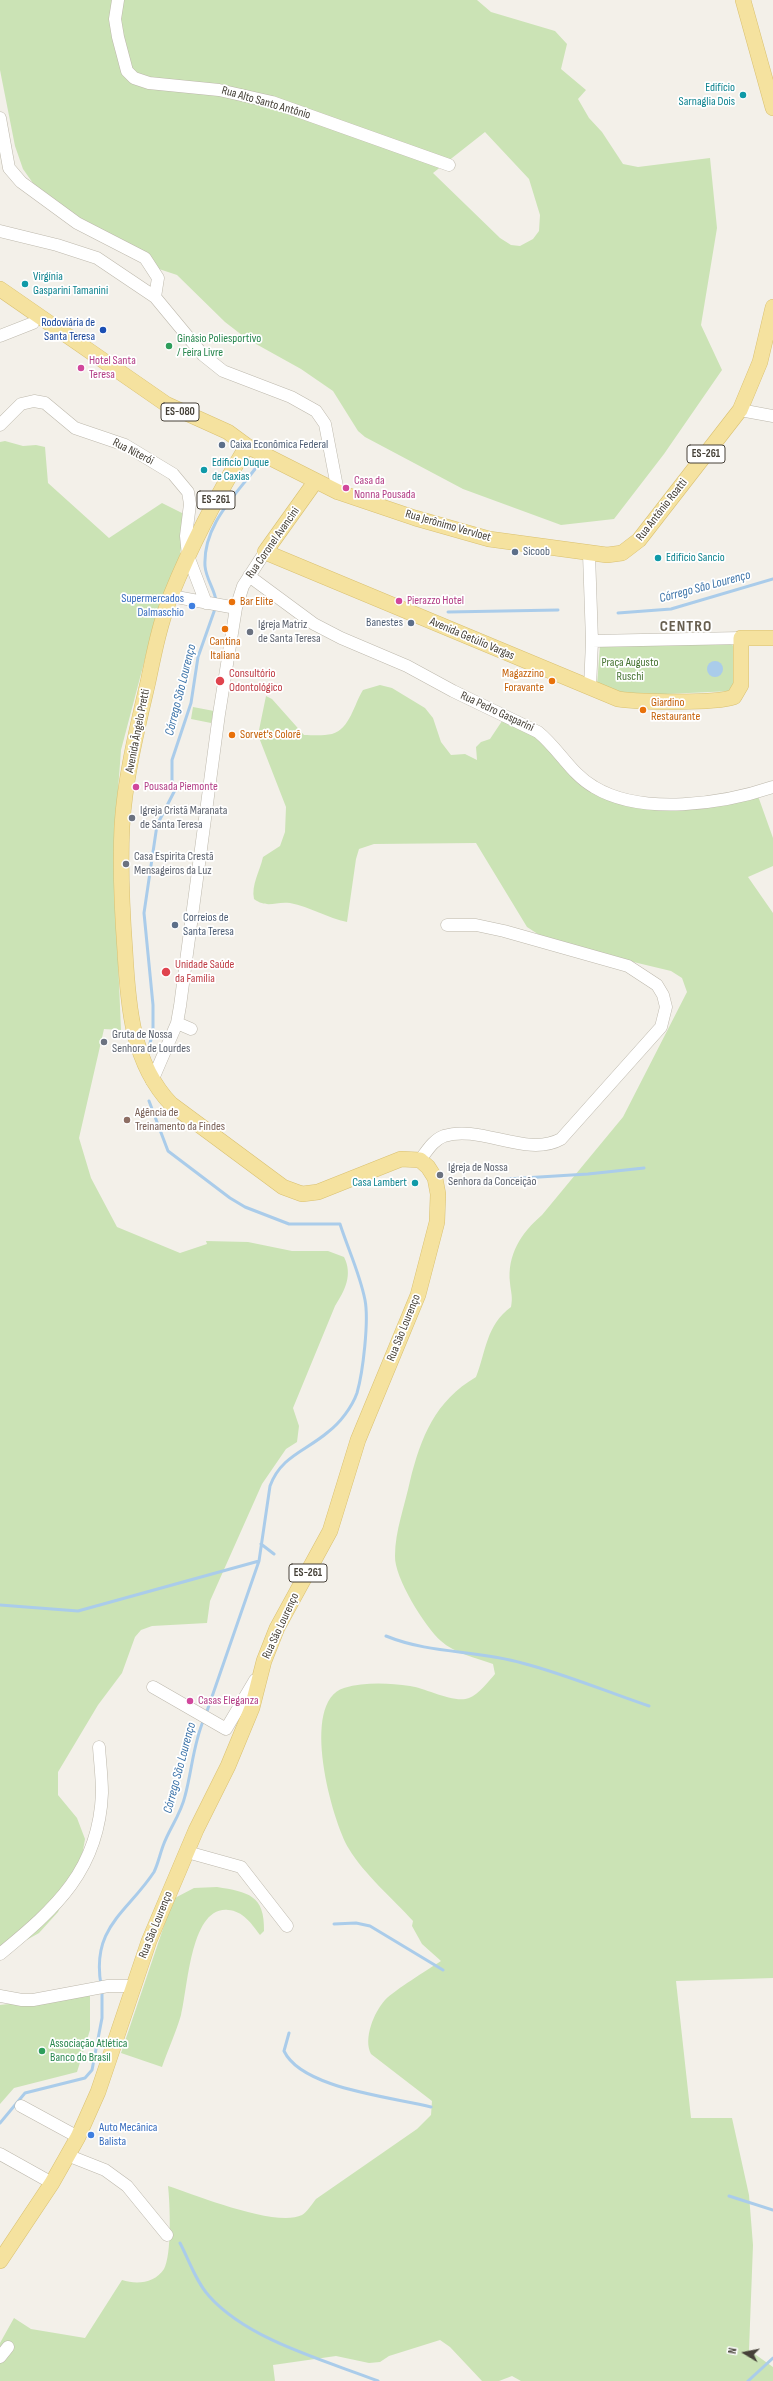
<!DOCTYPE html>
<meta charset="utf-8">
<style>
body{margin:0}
#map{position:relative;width:773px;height:2381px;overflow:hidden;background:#f3f0e9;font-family:"Sofia Sans Condensed",sans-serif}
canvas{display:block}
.north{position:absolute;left:725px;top:2333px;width:40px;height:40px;-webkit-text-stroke:3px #fff;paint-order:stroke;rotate:280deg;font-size:11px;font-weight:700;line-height:16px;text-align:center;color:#464138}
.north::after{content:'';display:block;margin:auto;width:14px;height:18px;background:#464138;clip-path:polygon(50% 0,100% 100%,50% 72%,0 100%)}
</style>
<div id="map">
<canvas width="773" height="2381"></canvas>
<div class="north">N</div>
</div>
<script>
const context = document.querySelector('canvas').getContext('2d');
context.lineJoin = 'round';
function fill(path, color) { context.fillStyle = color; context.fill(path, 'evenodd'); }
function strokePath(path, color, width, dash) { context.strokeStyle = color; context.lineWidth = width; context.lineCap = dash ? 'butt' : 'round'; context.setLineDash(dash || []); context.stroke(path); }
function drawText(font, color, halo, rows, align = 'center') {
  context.font = font + ' "Sofia Sans Condensed",sans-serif'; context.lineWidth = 3.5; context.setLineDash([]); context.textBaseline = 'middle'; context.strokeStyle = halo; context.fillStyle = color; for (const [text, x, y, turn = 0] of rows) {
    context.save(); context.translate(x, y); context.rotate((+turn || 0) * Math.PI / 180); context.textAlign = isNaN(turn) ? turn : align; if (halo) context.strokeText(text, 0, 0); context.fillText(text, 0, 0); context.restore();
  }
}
const green = new Path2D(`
 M0,0H477L491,12L555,31L567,44L561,69L586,90L578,99L589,118L602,132L623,164L638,167L710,158L717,228L701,325L722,370L664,454L614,519L561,525L463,489L365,437L358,431L333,391L301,369L247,339L225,322L177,275L153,267L95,231L35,186L23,169L15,146L0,70ZM485,132L529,179L540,215L539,231L533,239L520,246L511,245L500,238L433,173Z
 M5,441L23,446L36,445L45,447L48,483L109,538L162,503L186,515L179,561L151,636L121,750L118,790L115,890L121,1030L104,1029L79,1138L91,1178L117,1227L180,1253L207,1244L206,1241L248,1242L292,1251H328L344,1257C353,1275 345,1290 335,1306L293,1408L299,1426L297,1442L286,1449L262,1484L210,1601L207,1623L152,1626L141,1630L135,1637L122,1673L98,1705L58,1772V1795L77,1818L85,1839L81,1862L58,1912L39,1933L0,1955V442Z
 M730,644L734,646L735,687L732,691L623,696L597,685L600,646Z
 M380,685L392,688L425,708L433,718L441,742L451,755L465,754L477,760L476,747L481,742L490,739L504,718L531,730L574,776L633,803L758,796L773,838V866L748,877L773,913V1978L676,1981L691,2118H732L749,2195L753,2245L749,2350L773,2367V2381H521L512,2376L499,2381H482L450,2347L440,2340L389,2356L380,2362L369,2363L336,2356L273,2365L275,2381H0V2343L14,2318L31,2329L85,2338L122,2280C137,2285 155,2283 164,2269C172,2255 170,2203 168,2186C196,2195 276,2228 302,2215C307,2212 312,2204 316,2199L417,2129L431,2115L432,2101L371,2054C363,2039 374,2012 385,2000C396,1989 426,1971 441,1961L422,1944L412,1926L413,1921C394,1900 363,1873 349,1849C332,1821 299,1702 344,1688C365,1682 388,1683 410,1686C425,1688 455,1704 469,1698C479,1694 488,1682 495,1674L493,1664C476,1658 454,1653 441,1641C425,1627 394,1577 395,1556C395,1531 405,1505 410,1481C421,1437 435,1401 476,1377C486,1352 486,1325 511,1307C513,1296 511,1294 510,1283C507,1255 521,1233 542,1215L623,1117L687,992L682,978L671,971L550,942L527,927L476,843L374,844L359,849L356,859L347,922C328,918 310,907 290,903C275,901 268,909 254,899C251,885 260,871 263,857L280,846L285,832L286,807L258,735L266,696L272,699L304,735C312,735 323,736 332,734C350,729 354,704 363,690Z
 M193,707L214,711L211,723L191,719Z
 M217,1887C248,1892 265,1895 264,1931L260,1935C251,1923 243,1911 228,1910C190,1906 188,1990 181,2015C176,2032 168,2050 162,2067L121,2053L173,1899L194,1888Z
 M90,1995V2030L77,2072L14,2088L0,2104V2005Z`);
const water = new Path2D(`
 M707 669a8 8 0 1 1 16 0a8 8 0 1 1-16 0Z`);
const stream = new Path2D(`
 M216,601C215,590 206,579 205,566C203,526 233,498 255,469
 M448,612L558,610
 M618,613L671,609L773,579
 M149,1047L153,1032V1005L144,913L157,825L175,790L172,780V760L191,703L198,657L216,606
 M149,1101L168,1151L230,1198L245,1207L289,1224H340C348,1249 360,1274 365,1300C369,1321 363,1372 357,1393C352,1407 340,1423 328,1432C306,1451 281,1456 270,1486L259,1561L206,1714
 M507,1179L588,1174L644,1168
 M261,1544L274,1554
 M0,1605L78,1611L259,1561
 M386,1636C430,1654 477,1650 522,1663C565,1674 607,1692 649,1706
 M334,1924L356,1923L370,1926L443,1970
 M101,1985C91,1927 127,1913 154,1872C158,1864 160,1854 163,1846C169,1829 181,1814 185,1796C192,1771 193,1744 204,1719
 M289,2033L284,2051C302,2089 393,2097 431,2107
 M0,2123L25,2093L85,2078L92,2070L102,2018V1991
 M729,2196L773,2210
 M180,2243C189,2260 196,2282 209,2296C248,2340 324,2360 378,2381
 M748,2381L773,2358`);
const minor = new Path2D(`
 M118,0L115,19L118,37L127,71L134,78L149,83L219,90L272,102L449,165
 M0,118L9,168L21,182L77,223L145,258L158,278L155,297
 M0,231L57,245L97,258L155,297L203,355L223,371L291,397L316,411L325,424L338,492
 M0,336L33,323
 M740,410L773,416
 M0,425L21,404L34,401L45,403L75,428L125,445L173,474L188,492L190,504L186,536L188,556L206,603
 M589,554L592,641L590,688
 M249,576L314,624L341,638L407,666L453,691L538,732C559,749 571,774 594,787C642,816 723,804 773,787
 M171,596L236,608
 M592,641L741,638
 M177,1023L191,1029
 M152,1081L177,1023L180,1006L219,714L236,608L243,586L265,552
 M420,1160C427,1151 433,1140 444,1136C480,1124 527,1158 561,1139L661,1027L666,1007L663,995L657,985L628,966L504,931L476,925H447
 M153,1687L226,1729L255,1680
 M187,1852L241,1867L287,1926
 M0,1954C56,1908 99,1870 102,1793C102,1778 100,1762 99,1747
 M0,1996L22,2000H33L108,1986H132
 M21,2106L78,2137
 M0,2154L52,2183
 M67,2155L105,2170L127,2186L167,2235
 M0,2357L8,2347`);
const major = new Path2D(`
 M743,0L773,108
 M0,289L166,404L228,432L247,446L338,492L415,518L489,539L607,555L622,553L639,540L740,410L760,362L773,307
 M315,482L265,552L618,699C641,702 713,704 734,697L741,685V638H773
 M0,2261L52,2183L78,2137L98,2092L149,1941L196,1830L228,1766L252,1708L264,1661L277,1628L330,1531L358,1440L418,1295L437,1222L438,1194L435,1178L428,1167L420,1160L401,1159L318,1192L302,1194L283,1187L171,1104C132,1063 128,1006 125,951C122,910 120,868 122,826C125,778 137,729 148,682C154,653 160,623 171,595C192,543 218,494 247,446`);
const markers = [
 [743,95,4,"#0f9aa8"],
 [25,284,4,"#0f9aa8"],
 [103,330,4,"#1a4fb4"],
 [169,346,4,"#2e9e5b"],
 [81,368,4,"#d1479c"],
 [222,445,4,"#5c6f8a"],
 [204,470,4,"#0f9aa8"],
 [346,488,4,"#d1479c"],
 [515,552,4,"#5c6f8a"],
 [658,558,4,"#0f9aa8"],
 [399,601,4,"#d1479c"],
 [232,602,4,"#e8710a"],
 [192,606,4,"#3f7fe0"],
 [411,623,4,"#5c6f8a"],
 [225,629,4,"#e8710a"],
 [250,632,4,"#6b7280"],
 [220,681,5,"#e0444e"],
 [552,681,4,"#e8710a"],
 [643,710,4,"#e8710a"],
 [232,735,4,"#e8710a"],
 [136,787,4,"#d1479c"],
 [132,818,4,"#6b7280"],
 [126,864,4,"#6b7280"],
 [175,925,4,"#5c6f8a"],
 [166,972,5,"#e0444e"],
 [104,1042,4,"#6b7280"],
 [127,1120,4,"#8d6e63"],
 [440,1175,4,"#6b7280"],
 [415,1183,4,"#0f9aa8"],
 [190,1701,4,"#d1479c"],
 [42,2051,4,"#2e9e5b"],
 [91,2135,4,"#3f7fe0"]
];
const shields = [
 [180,412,38],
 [706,454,38],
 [216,500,38],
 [308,1573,38]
];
const shieldNames = [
 ["ES-080",180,412],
 ["ES-261",706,454],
 ["ES-261",216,500],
 ["ES-261",308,1573]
];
const cultureNames = [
 ["Edifício",735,88,"right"],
 ["Sarnaglia Dois",735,102,"right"],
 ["Virgínia",33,277],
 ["Gasparini Tamanini",33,291],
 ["Edificío Duque",212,463],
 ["de Caxias",212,477],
 ["Edifício Sancio",666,558],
 ["Casa Lambert",407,1183,"right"]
];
const streetNames = [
 ["Rua Alto Santo Antônio",266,103,16],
 ["Rua Niterói",133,452,27],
 ["Rua Antônio Roatti",662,510,-52],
 ["Rua Jerônimo Vervloet",448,526,16],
 ["Rua Coronel Avancini",273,543,-55],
 ["Avenida Getúlio Vargas",472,639,23],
 ["Rua Pedro Gasparini",497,712,25],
 ["Avenida Ângelo Pretti",138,731,-79],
 ["Rua São Lourenço",404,1328,-68],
 ["Rua São Lourenço",281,1626,-65],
 ["Rua São Lourenço",156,1925,-68]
];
const transitNames = [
 ["Rodoviária de",95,323],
 ["Santa Teresa",95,337]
];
const leisureNames = [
 ["Ginásio Poliesportivo",177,339],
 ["/ Feira Livre",177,353],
 ["Associação Atlética",50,2044],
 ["Banco do Brasil",50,2058]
];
const hotelNames = [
 ["Hotel Santa",89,361],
 ["Teresa",89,375],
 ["Casa da",354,481],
 ["Nonna Pousada",354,495],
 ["Pierazzo Hotel",407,601],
 ["Pousada Piemonte",144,787],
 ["Casas Eleganza",198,1701]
];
const serviceNames = [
 ["Caixa Econômica Federal",230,445],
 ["Sicoob",523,552],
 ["Banestes",403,623,"right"],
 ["Correios de",183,918],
 ["Santa Teresa",183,932]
];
const shopNames = [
 ["Supermercados",184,599],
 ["Dalmaschio",184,613],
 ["Auto Mecânica",99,2128,"left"],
 ["Balista",99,2142,"left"]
];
const foodNames = [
 ["Bar Elite",240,602],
 ["Cantina",225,642,"center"],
 ["Italiana",225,656,"center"],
 ["Magazzino",544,674,"right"],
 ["Foravante",544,688,"right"],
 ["Giardino",651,703],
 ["Restaurante",651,717],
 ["Sorvet's Colorê",240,735]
];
const worshipNames = [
 ["Igreja Matriz",258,625],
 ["de Santa Teresa",258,639],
 ["Igreja Cristã Maranata",140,811],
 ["de Santa Teresa",140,825],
 ["Casa Espirita Crestã",134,857],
 ["Mensageiros da Luz",134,871],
 ["Gruta de Nossa",112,1035],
 ["Senhora de Lourdes",112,1049],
 ["Igreja de Nossa",448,1168],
 ["Senhora da Conceição",448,1182]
];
const parkNames = [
 ["Praça Augusto",630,663],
 ["Ruschi",630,677]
];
const healthNames = [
 ["Consultório",229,674],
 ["Odontológico",229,688],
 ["Unidade Saúde",175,965],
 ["da Família",175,979]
];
const educationNames = [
 ["Agência de",135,1113],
 ["Treinamento da Findes",135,1127]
];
const waterNames = [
 ["Córrego São Lourenço",705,587,-15],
 ["Córrego São Lourenço",181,690,-76],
 ["Córrego São Lourenço",180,1768,-75]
];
const districtNames = [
 ["CENTRO",686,627]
];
fill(green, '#cbe3b5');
fill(water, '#aaccea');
strokePath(stream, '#aaccea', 3);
strokePath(minor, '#bdb8ac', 13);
strokePath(major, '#d9c070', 16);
strokePath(minor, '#fff', 12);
strokePath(major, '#f5e29f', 15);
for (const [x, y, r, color] of markers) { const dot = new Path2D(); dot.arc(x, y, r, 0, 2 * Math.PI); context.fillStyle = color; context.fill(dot); strokePath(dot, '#fff', 1.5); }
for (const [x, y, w] of shields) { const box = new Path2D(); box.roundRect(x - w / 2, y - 9, w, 18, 3); context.fillStyle = '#fff'; context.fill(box); strokePath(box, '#464138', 1); }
drawText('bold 11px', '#464138', null, shieldNames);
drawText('12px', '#0d838f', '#fff', cultureNames, 'left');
drawText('12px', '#464138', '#fff', streetNames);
drawText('12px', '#164399', '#fff', transitNames, 'right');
drawText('12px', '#27864d', '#fff', leisureNames, 'left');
drawText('12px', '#b23c85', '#fff', hotelNames, 'left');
drawText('12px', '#4e5e75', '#fff', serviceNames, 'left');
drawText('12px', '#366cbe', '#fff', shopNames, 'right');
drawText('12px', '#c56008', '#fff', foodNames, 'left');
drawText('12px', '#5b616d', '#fff', worshipNames, 'left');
drawText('12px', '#457230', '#fff', parkNames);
drawText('12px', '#be3a42', '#fff', healthNames, 'left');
drawText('12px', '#785e54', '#fff', educationNames, 'left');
drawText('italic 13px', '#3a72a8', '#fff', waterNames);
context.letterSpacing = '1px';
drawText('bold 16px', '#675f50', '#fff', districtNames);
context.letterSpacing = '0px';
</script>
